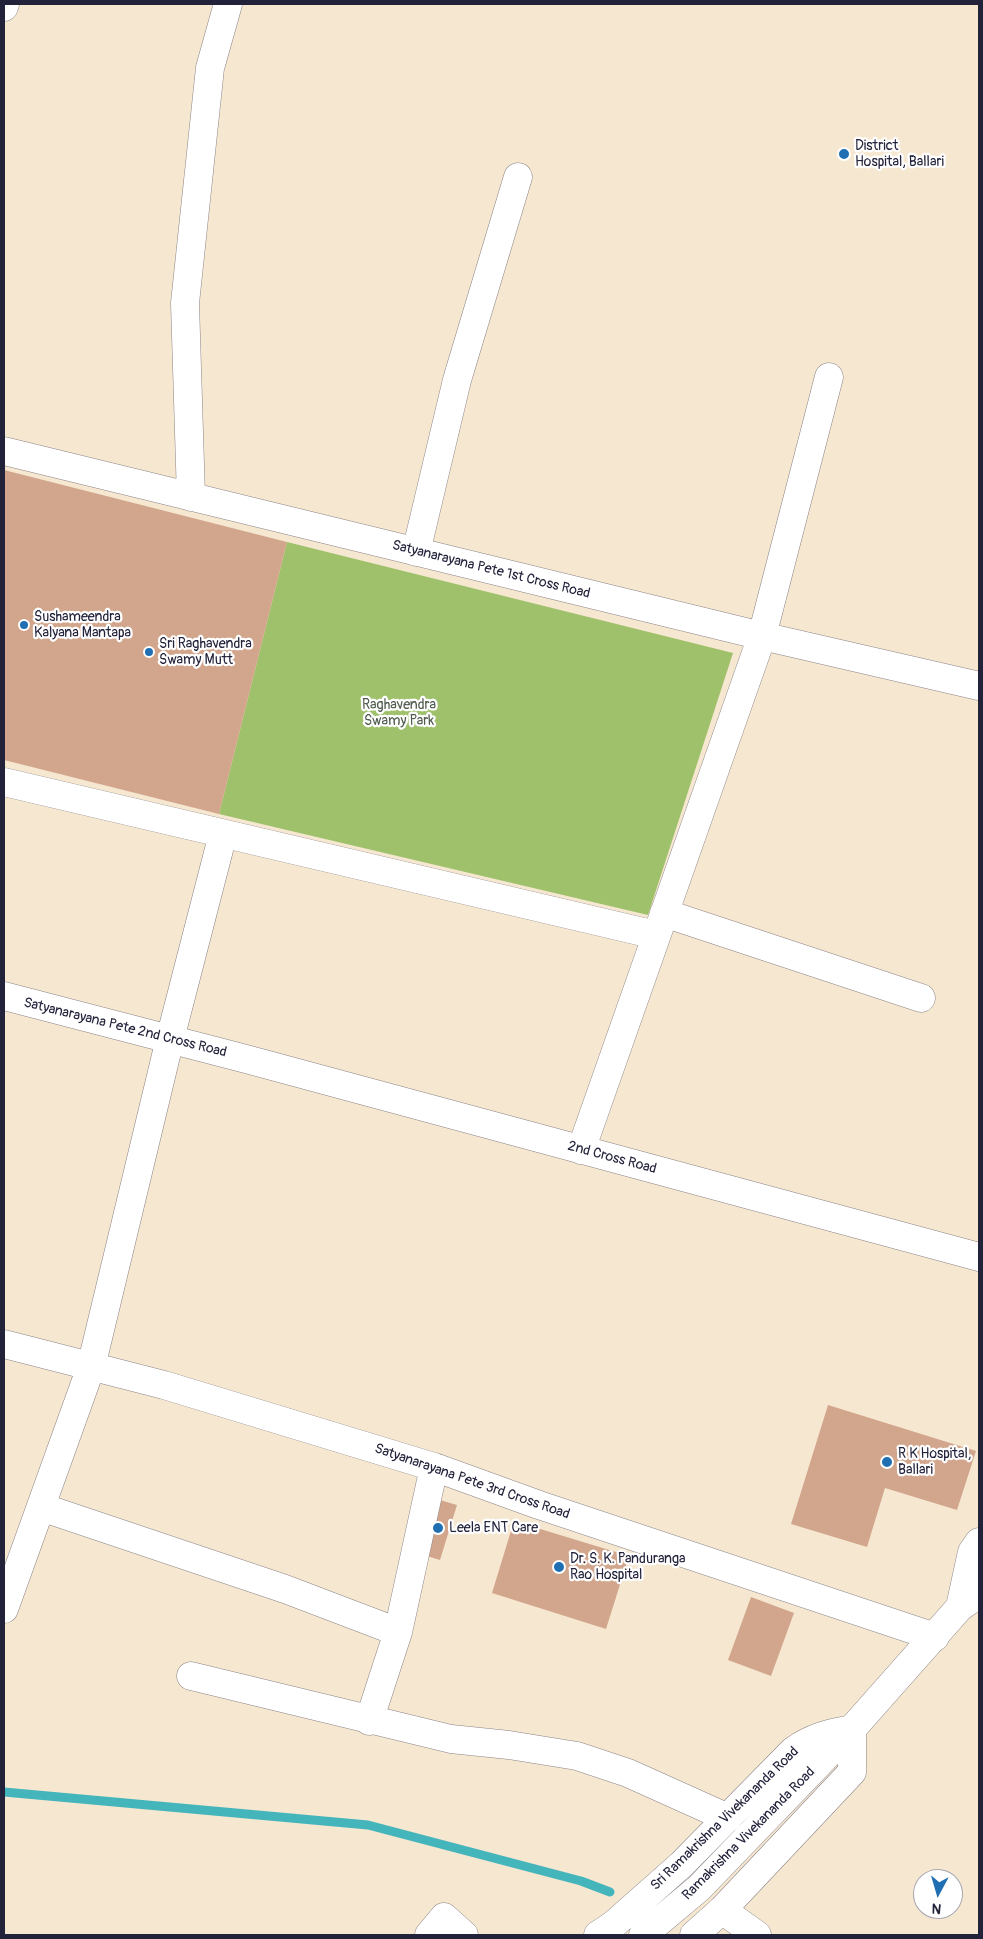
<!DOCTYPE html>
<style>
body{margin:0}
#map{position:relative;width:983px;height:1939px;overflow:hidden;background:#f6e7d1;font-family:Pangolin,sans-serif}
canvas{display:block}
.frame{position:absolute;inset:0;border:5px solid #22223b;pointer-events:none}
.north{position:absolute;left:913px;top:1869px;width:50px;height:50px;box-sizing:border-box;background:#fff;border:1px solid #a7a7b1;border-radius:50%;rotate:186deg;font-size:14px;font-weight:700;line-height:20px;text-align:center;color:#22223b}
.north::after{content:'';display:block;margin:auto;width:18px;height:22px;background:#1f6fb2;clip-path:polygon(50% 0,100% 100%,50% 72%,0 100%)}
</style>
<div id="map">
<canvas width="983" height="1939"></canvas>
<div class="frame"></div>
<div class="north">N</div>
</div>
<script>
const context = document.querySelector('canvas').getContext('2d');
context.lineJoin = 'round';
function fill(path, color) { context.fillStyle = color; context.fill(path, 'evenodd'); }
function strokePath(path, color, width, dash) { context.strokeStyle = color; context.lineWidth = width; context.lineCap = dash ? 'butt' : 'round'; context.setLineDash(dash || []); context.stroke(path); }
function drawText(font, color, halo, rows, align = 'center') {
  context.font = font + ' Pangolin,sans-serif'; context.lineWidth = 4.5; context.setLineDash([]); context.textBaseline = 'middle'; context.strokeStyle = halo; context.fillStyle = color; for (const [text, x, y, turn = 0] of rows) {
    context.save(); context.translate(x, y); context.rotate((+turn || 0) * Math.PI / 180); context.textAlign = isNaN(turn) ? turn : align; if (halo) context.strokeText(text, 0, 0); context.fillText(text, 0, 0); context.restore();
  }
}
const green = new Path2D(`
 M287,542L733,653L648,915L219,814Z`);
const stream = new Path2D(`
 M4,1792L368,1825L581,1881L610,1892`);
const building = new Path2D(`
 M4,470L287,542L219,814L4,760Z
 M828,1405L976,1451L957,1510L885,1488L867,1547L791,1524Z
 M433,1498L457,1505L440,1560L417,1553Z
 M514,1521L629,1556L606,1629L492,1593Z
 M751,1597L794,1613L771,1676L728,1660Z`);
const minor = new Path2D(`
 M4,7L5,4
 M4,451L762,636L979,686
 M191,497L185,303L210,68L228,4
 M416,552L457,380L518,177
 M4,782L656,935
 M664,913L921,998
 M4,996L246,1059L979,1257
 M581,1150L762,636L829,377
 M4,1344L164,1385L434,1467L539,1505L935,1637
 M41,1507L285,1589L398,1632
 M4,1609L91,1367L170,1039L223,834
 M191,1676L451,1739L509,1745L577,1756L628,1773L728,1818
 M369,1721L398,1632L434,1467
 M722,1910L757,1935
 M429,1935L444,1917L464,1935`);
const major = new Path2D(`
 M960,1607L972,1552L979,1542
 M598,1935L613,1925L682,1864L793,1751C812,1737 830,1733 852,1729
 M643,1935L699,1888L852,1729L960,1607L979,1594
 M694,1935L722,1910L852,1772V1729`);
const markers = [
 [844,154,6,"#1f6fb2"],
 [24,625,5,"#1f6fb2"],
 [149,652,5,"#1f6fb2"],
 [887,1462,6,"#1f6fb2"],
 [438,1528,6,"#1f6fb2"],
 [559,1567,6,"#1f6fb2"]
];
const poiNames = [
 ["District",855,146],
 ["Hospital, Ballari",855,162],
 ["Sushameendra",34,617],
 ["Kalyana Mantapa",34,633],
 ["Sri Raghavendra",159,644],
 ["Swamy Mutt",159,660],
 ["R K Hospital,",898,1454],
 ["Ballari",898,1470],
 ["Leela ENT Care",449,1528],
 ["Dr. S. K. Panduranga",570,1559],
 ["Rao Hospital",570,1575]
];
const streetNames = [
 ["Satyanarayana Pete 1st Cross Road",491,570,14],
 ["Satyanarayana Pete 2nd Cross Road",125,1028,14],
 ["2nd Cross Road",612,1158,15],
 ["Satyanarayana Pete 3rd Cross Road",472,1482,19],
 ["Sri Ramakrishna Vivekananda Road",725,1819,-44],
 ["Ramakrishna Vivekananda Road",749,1834,-45]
];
const parkNames = [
 ["Raghavendra",399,705],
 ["Swamy Park",399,721]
];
fill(green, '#9fc16b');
strokePath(stream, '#45b5bc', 9);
fill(building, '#d2a68c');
strokePath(minor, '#8c8486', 29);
strokePath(major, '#8c8486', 29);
strokePath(minor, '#fff', 28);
strokePath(major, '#fff', 28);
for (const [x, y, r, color] of markers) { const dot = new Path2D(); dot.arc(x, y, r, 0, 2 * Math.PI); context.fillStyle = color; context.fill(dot); strokePath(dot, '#fff', 2); }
drawText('14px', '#22223b', '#fff', poiNames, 'left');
drawText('14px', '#22223b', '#fff', streetNames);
drawText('14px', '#4e5a4c', '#fff', parkNames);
</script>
